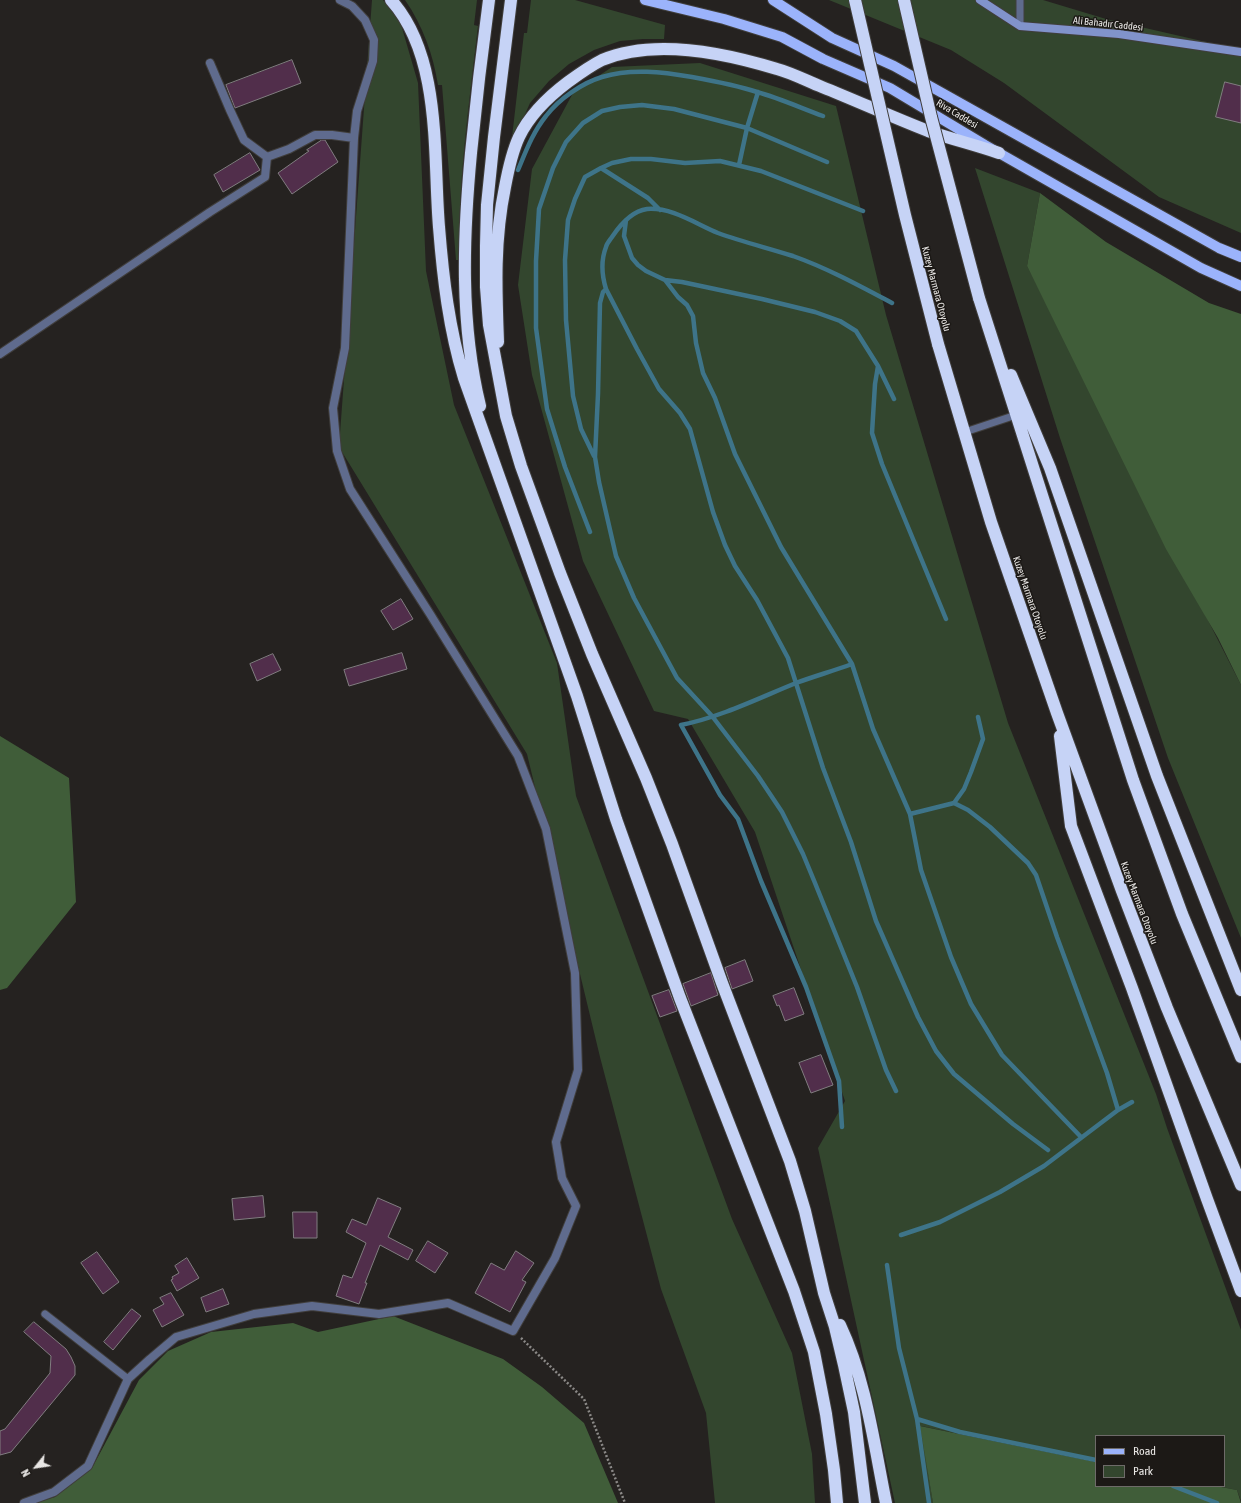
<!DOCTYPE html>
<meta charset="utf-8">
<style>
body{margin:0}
#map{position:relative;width:1241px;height:1503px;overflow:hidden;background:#252220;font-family:"Asap Condensed",sans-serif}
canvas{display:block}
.legend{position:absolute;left:1095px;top:1435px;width:130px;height:52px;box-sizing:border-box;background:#1c1916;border:1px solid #6e6b69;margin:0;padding:5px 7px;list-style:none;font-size:12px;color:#e9e7e5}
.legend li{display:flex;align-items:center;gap:8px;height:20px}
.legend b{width:20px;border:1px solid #6e6b69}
.north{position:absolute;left:16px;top:1447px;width:40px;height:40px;-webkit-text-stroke:3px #1c1916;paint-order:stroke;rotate:240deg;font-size:11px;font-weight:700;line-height:16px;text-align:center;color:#e9e7e5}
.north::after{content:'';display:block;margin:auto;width:14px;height:18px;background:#e9e7e5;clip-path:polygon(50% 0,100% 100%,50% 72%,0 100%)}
</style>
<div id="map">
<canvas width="1241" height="1503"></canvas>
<ul class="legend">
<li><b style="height:5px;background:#9bb3fb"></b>Road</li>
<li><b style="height:11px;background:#33462e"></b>Park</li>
</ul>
<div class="north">N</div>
</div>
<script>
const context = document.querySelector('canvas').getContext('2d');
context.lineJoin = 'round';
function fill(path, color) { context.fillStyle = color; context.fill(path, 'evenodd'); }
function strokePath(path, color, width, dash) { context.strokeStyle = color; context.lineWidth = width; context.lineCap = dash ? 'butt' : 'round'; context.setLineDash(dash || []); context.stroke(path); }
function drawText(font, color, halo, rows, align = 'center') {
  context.font = font + ' "Asap Condensed",sans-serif'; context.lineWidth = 3; context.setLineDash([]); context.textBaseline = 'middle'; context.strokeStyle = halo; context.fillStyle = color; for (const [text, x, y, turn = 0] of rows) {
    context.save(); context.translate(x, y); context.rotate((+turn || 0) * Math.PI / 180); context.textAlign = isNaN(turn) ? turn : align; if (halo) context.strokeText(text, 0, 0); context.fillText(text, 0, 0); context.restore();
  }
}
const green = new Path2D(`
 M372,0H383L400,21L418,83L426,271L454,405L557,663L576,796L732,1219L792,1353L812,1454L815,1503H715L706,1413L661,1289L600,1057L527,754L339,447Z
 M405,0H477L474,25L478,26C469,104 458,182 459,260H456L442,85H438C433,54 423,26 405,0Z
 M531,0H575L665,25L664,39H643L620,41L594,50L569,64L549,81L530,103L511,146L524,33H527Z
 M829,0H1043L1106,19L1241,50V233L1159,197L1004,83L951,50Z
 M700,63L836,106L886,315L1008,723L1156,1094L1167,1128L1241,1330V1501L1237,1490L1216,1486H1224V1436H1096V1462L921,1426L933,1503H895L818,1148L845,1101L755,832L688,719L654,711L583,561L532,375L518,285L532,169L573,93L612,67Z
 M975,168L1040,193L1027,266L1241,685V938L1168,758L1060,438Z`);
const forest = new Path2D(`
 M1040,193L1106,242L1209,303L1241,314V685L1218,638L1166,549L1027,266Z
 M0,736L69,778L76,902L7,988L0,990Z
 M393,1316L503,1359L542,1387L584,1423L618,1503H35L55,1497L92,1468L139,1380L168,1351L211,1332L293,1323L318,1332Z
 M920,1426L1096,1462V1486H1216L1237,1490L1241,1503H933Z`);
const stream = new Path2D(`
 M739,165L747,128L758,92
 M601,168L648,198L660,210
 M518,170C526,151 533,132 546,116C559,99 582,83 602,77C631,68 663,72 692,77C714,81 736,85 757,92C779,98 801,108 823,116
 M626,220L624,236L632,258L638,265L646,271L665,280L678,297L687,305L693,316L696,343L703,373L715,398L735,454L781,547L852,664L873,729L910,814L921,870L951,957L971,1004L1002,1055L1081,1137
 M665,280L682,282L762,299L815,312L840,321L856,331L878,366L894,399
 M606,289L603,292L600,303L598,394L595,457L599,482L616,556L634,598L677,678L712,716L758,776L782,812L803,854L815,883L857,987L886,1070L896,1091
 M892,303C860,286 827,268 793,256C768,248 743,242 718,233C696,224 672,207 647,209C632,211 620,225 612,237C610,240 607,243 606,247C601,260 602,276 606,289L637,349L659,389L680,413L690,429L713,512L725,545L735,566L757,600L788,658L823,768L851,842L876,921L918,1017L936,1051L954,1074L1013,1124L1048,1150
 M878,366L875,384L872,433L882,464L946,619
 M594,456L581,429L573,396L566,320L565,260L568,220L575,199L585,177L601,168L612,163L631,159H651L685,163L720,161L761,171L863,211
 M590,532L565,467L547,409L536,328V261L539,209L553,168L566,142L583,123L602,111L620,107L642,105L674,109L747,128L827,162
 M954,803L964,789L971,772L983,739L978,717
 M910,814L954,803L968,810L990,827L1028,863L1036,875L1057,937L1107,1073L1118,1110
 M842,1127L839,1081L806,987L761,881L738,819L720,795L681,725C721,717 759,698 796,683C815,676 833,671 852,664
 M901,1235L940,1222L1000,1192L1044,1166L1118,1110L1132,1102
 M887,1265L899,1348L917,1419L929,1503
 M917,1419L960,1432L1096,1460
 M1173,1486L1217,1503`);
const building = new Path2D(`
 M292,60L301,83L235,108L226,85Z
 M1225,82L1241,86V123L1216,117Z
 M322,140H325L338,162L292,194L278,173L309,151L307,150Z
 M250,153L260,170L223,192L214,175Z
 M401,599L413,619L393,630L381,611Z
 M402,653L407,669L349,686L344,670Z
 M273,654L281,670L257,681L250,664Z
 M745,960L753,981L732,989L725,968Z
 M711,973L718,995L691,1006L683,984Z
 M794,988L804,1014L785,1021L779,1005L777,1006L773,996Z
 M669,990L677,1011L660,1017L652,996Z
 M821,1055L833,1085L811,1093L799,1063Z
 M263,1196L265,1217L234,1220L232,1199Z
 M378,1198L401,1208L388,1237L413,1250L408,1260L380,1245L365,1283H367L359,1304L336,1296L343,1275L352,1278L366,1243L346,1232L352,1219L366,1225Z
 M293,1212H317V1238H294Z
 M428,1241L448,1253L435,1273L416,1261Z
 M516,1251L534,1263L522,1280L526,1282L510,1312L475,1293L491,1263L504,1270Z
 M97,1252L119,1282L103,1294L81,1263Z
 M187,1258L199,1278L177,1291L171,1280L173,1279L172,1277L179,1273L175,1266Z
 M223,1289L229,1304L206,1312L201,1298Z
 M171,1293L184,1315L162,1327L153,1310L164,1304L160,1298Z
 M132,1309L141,1316L113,1350L104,1342Z
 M34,1322L66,1349L71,1357L75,1366V1375L11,1452L0,1455V1431L5,1429L50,1373L51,1356L24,1332Z`);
const path = new Path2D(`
 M521,1338L584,1399L625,1503`);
const lane = new Path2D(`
 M1020,26V0
 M965,432L1016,415
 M45,1314L128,1379`);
const street = new Path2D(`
 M210,63L230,110L244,140L267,157
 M0,354L210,212L265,177L267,157L289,149L315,135H332L354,138
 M24,1503L54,1492L88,1466L128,1379L150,1359L176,1337L254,1314L312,1306L379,1314L448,1303L513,1331L555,1258L576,1206L562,1178L556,1142L578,1070L575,973L546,829L518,756L430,614L350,489L337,451L333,408L345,348L354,138L357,111L373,61L374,40L365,20L352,6L340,0`);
const secondary = new Path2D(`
 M980,0L1020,26L1119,34L1241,52`);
const primary = new Path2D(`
 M645,0L724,19L782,37L823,59L890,88L985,145L1201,268L1241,286
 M773,0L832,38L894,66L1219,248L1241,257`);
const highway = new Path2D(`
 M391,0C442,57 433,155 439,227C443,278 449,329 464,378L577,696L616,819L680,998L794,1291L814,1352L826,1414L834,1470L837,1503
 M511,0L494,137L487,205L486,246V287L489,325L506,416L521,466L560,573L592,654L646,778L672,844L722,983L790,1161L805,1211L824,1293L835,1327L844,1365L854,1412L865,1503
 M979,298L1133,780L1182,914L1241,1057
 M498,342C496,289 494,240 505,187C508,171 512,152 519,137C530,114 548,97 568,82C579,74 590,66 602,60C654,38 725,53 777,69C792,73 807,81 822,87C857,101 892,117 928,131C951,139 976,145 999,153
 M938,344L991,522L1057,713L1122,891L1167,1008L1241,1185
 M1011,375L1050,468L1157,776L1241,990
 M480,406C460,323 463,238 471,153C476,102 482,51 489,0
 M1060,736L1071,826L1132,988L1207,1199L1241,1291
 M840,1325C866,1380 874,1444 886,1503`);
const highwayBridge = new Path2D(`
 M855,0L905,215L938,344
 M904,0L931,117L979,298`);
const streetNames = [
 ["Ali Bahadır Caddesi",1108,24,6],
 ["Riva Caddesi",957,114,31],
 ["Kuzey Marmara Otoyolu",936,289,75],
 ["Kuzey Marmara Otoyolu",1030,598,71],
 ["Kuzey Marmara Otoyolu",1139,903,69]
];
fill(green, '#33462e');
fill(forest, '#405d39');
strokePath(stream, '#3e7489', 4.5);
fill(building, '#512e4b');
strokePath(building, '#817d80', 1);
strokePath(lane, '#403e3c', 9);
strokePath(street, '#403e3c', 10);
strokePath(secondary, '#403e3c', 10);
strokePath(primary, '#403e3c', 12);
strokePath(highway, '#403e3c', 14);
strokePath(path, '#8b8987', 2.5, [2, 2]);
strokePath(lane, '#5f6b8d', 7);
strokePath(street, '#5f6b8d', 8);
strokePath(secondary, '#8193cb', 8);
strokePath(primary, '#9bb3fb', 10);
strokePath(highway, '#c6d3f6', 12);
strokePath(highwayBridge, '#403e3c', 14, []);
strokePath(highwayBridge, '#c6d3f6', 12);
drawText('10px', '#e9e7e5', '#1c1916', streetNames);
</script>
